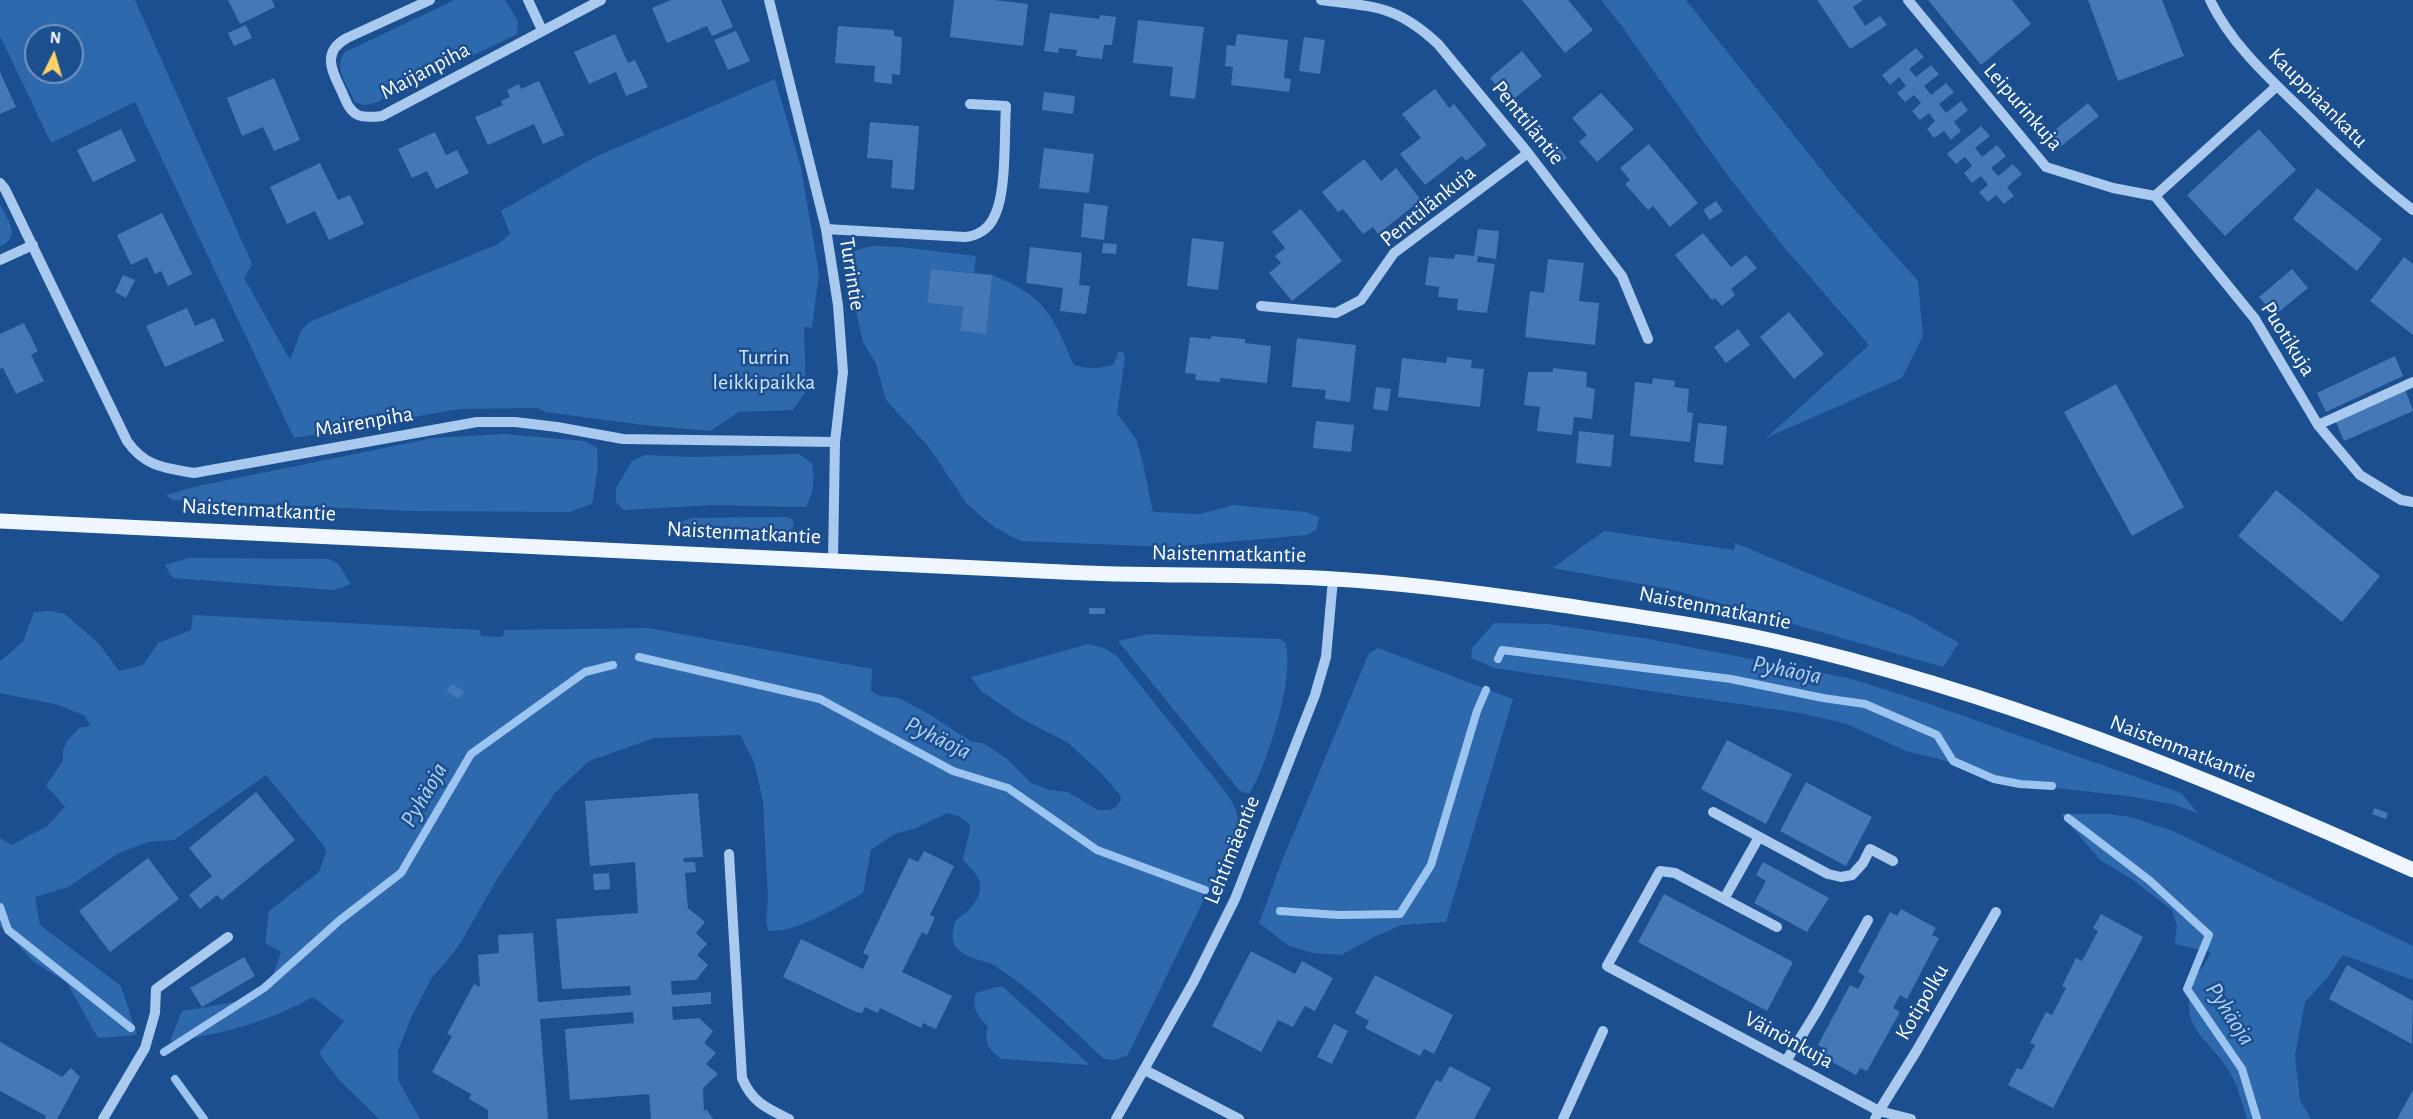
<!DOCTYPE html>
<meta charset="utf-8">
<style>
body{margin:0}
#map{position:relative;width:2413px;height:1119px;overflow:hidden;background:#1b4f8f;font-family:"Alegreya Sans",sans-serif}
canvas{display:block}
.north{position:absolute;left:24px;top:24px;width:60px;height:60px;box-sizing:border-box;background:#1b4f8f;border:2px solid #7695bc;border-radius:50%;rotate:5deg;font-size:16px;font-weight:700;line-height:24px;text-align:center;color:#fff}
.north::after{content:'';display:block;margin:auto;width:21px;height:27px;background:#ffd166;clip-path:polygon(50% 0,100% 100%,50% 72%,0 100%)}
</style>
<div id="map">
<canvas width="2413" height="1119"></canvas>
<div class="north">N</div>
</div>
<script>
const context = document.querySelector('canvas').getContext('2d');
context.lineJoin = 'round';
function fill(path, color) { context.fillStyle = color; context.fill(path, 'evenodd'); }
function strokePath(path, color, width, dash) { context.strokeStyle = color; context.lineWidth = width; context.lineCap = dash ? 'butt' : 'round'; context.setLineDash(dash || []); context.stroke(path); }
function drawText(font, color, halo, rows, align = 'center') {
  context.font = font + ' "Alegreya Sans",sans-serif'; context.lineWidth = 5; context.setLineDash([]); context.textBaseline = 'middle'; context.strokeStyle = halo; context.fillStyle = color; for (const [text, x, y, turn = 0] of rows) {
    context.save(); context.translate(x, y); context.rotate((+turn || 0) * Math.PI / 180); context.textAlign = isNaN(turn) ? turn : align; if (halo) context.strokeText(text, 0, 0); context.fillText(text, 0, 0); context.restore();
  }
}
const green = new Path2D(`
 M0,0H135L252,264L244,278L290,360L301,331L309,322L498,244L510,234L501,211L593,158L775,79L801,168L819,273L812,328L804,327L806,391L793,410L739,412L710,431L644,425L545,412L537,408L459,409L294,438L135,102L51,143L0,36ZM36,36H72V72H36Z
 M455,0H505L518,21L517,34L375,103L364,105L355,102C348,86 333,68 345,52Z
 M1601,0H1686L1840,193L1918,281L1923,336L1902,378L1766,438L1869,345L1784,247L1731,180L1618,21Z
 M0,205C8,221 22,237 0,246Z
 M873,246L901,247L976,256L974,273L931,269L927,303L963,307L960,331L992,275C1046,296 1052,315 1074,365C1086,369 1102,369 1114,364L1118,352H1123L1125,357L1117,413L1136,439L1143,464L1153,512L1200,514L1233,505L1306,512L1319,517L1316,530L1307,535L1169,547L1020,541L994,527L967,504L928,446L886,400L876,364L863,342L846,267C847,250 859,249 873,246Z
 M505,434L585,441L597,448L598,467L592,504L570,512L411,511L173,500L166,495L198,486L433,438Z
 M799,454L812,463C815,480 814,492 806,507L713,505L624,510L616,502V488L632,461L645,455L691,457Z
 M786,517L793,520L794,526L789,533L760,534L672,529L669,526L692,518Z
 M1604,531L1734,550L1735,543L1912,616L1959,643L1943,667L1674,590L1553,568Z
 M189,558L329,559L339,565L351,584L334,590L173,578L165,565Z
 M51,611L65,614L100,645L119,671L143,665L158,643L191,630L193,615L480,630L481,636L503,637L504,630L648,628L872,669L871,691L880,696L899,698L930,715L972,742L983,743L1007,759L1031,783L1049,790L1068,792L1098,810H1109L1116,807L1121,800L1120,795L1101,773L1067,742L1022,719L981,691L971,677L1088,644L1104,648L1117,656L1230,798C1237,811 1240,819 1236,834L1128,1055L1114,1060L1104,1059C1070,1027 1036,993 997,967C985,959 966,960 956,947C950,940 953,929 956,920C969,912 986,895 978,878C975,871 967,865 963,859L970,830L969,824L958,816L947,813L916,828L894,834L871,850L863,893C840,906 795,933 769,931L766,923L768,900L763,801L754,762L740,735L654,738L589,761L555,793L499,876L458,947L431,979L410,1020L398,1051V1080L420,1119H379L339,1080L319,1053L344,1021L313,997C268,1022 221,1035 170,1041L182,1011C197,1009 249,1001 259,993C272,984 276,967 281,952L265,943L269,911L319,872L326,852L324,846L266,775L174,840L148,842L119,853L68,887L35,897L40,925L121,986L137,1035L98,1038L67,983L33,961L0,926V838L12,845L47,826L65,807L46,785L63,761V750L68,740L79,728L90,726L85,716L59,705L0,693V661L23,642L34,612Z
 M1494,623L1548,624L1649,639L1848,678L1924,702L2181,793L2199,814L2176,805L2128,796L2020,784L1994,779L1946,761L1906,751L1847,724L1800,713L1494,668L1471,658L1472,648Z
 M1149,634L1280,639L1285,642C1296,675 1268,762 1250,793H1245L1239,790L1118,641Z
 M1378,648L1513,699L1446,922L1402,925L1376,936L1341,955L1313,953L1289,946L1259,923L1282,861L1369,653Z
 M2061,814H2108L2130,817L2173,831L2413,946V980L2343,955L2327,978L2305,1002L2295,1055L2300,1100L2311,1119H2247C2242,1104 2238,1085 2229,1071C2209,1038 2181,1031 2191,988C2194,975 2206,965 2211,952L2175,944L2177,926L2172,910L2133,880L2100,860Z
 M996,987H1003L1090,1065L1002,1059C989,1051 983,1042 988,1027C978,1016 971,1008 976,993Z`);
const stream = new Path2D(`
 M639,657L820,699L953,771L1008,788L1097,850L1205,890
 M1498,659L1502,650L1731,679L1823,698L1865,704L1937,735L1953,761L1994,779L2020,784L2052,786
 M2068,818L2149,880L2209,935L2187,989L2242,1069L2257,1119
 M0,907L8,930L131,1028
 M1280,911L1339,915L1400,914L1431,865L1477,711L1486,690
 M164,1052L264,988L340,920L401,873L471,754L585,672L613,665
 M175,1079L204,1119`);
const building = new Path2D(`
 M228,0H272L275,7L240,24Z
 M671,0H721L733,27L712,36L707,26L667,43L652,8Z
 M954,0H994L1028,4L1023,46L950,37Z
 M1522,0H1568L1593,30L1565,53Z
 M1817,0H1863L1853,7L1865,26L1880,16L1887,25L1850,49Z
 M1928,0H2012L2031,24L1981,65Z
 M2088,0H2162L2184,56L2118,81Z
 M1050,13L1099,19L1100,15L1116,17L1112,45H1104L1102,59L1076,56L1077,50L1059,48L1058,53L1044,51Z
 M1138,20L1204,27L1195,99L1170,96L1173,67L1133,63Z
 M246,25L252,38L234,46L228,33Z
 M838,26L894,30V36L902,37L900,75L892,74V84L874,82L875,66L835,63Z
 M736,31L750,61L728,70L714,40Z
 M615,34L628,63L635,60L648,87L626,96L616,72L589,84L574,52Z
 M1237,34L1288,40L1284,78L1291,79L1289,92L1231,85L1233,67L1225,66L1227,45L1235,46Z
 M1304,37L1325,40L1320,74L1299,71Z
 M1916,48L1924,57L1909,69L1916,77L1931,65L1939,74L1924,86L1931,95L1946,83L1954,92L1939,104L1946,113L1961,101L1968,110L1954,122L1961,131L1951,140L1944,131L1934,138L1927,129L1935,121L1929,113L1920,120L1912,111L1921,103L1914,95L1905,102L1897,93L1906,86L1899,77L1890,85L1882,75Z
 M1522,51L1542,76L1510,102L1490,78Z
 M0,72L16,107L0,114Z
 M274,78L300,140L274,151L263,127L242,136L227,98Z
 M539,81L564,135L543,144L534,124L488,145L475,117L503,105L501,101L510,97L507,90L519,84L521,89Z
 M1435,89L1449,108L1454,104L1487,145L1466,161L1462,156L1425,185L1400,154L1421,138L1402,114Z
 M1044,92L1075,96L1073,114L1042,110Z
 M1601,93L1634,129L1597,162L1579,142L1587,135L1572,118Z
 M2088,103L2099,116L2054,152L2044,139Z
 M870,122L919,126L914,190L891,188L893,160L867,158Z
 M1981,126L1990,136L1975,148L1982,157L1997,145L2006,156L1991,168L1998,176L2013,164L2022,174L2007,187L2014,196L2004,204L1996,195L1988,202L1979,192L1988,185L1981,176L1972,183L1964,173L1972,166L1965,157L1956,164L1947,154Z
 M121,129L136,161L93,182L77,150Z
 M2259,129L2296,170L2225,236L2187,195Z
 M435,132L446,155L457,150L469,173L436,189L427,171L412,178L398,149Z
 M1554,141L1567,158L1560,163L1547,147Z
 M1649,144L1698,203L1670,227L1653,206L1648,210L1625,184L1630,180L1620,168Z
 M1044,148L1094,154L1089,193L1039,188Z
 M1364,159L1381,181L1396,168L1421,200L1378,234L1373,227L1363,234L1343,209L1338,212L1322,192Z
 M320,163L338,200L350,195L364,224L329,240L315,211L287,224L270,187Z
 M2317,188L2382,239L2357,271L2293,219Z
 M1716,201L1723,211L1710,220L1703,210Z
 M1084,203L1108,206L1104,240L1081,237Z
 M1301,209L1342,261L1292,301L1269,273L1281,263L1275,256L1285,248L1272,232Z
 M162,213L192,274L168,286L161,271L155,274L147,257L131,265L117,235Z
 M1478,229L1499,231L1496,259L1478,256L1477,262L1495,264L1487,313L1457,310L1458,299L1438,297L1439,287L1425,285L1429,257L1454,259L1455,254L1474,256Z
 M1703,233L1731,267L1746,255L1757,268L1731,289L1735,295L1722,306L1715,298L1712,300L1675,255Z
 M1192,238L1224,242L1218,290L1187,286Z
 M1103,243L1117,244L1116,254L1102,253Z
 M1030,247L1082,253L1079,285L1090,286L1086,314L1060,311L1063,288L1026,283Z
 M2404,257L2413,264V335L2370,301Z
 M1548,259L1584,263L1579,301L1599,303L1595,345L1525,337L1530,291L1544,293Z
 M931,269L992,275L986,334L960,331L963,307L927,303Z
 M2292,269L2308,288L2275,315L2259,297Z
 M123,275L135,280L126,298L115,292Z
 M187,308L195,326L214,318L224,341L165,367L146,326Z
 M1789,312L1824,354L1794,379L1760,337Z
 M24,323L38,351L31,355L44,381L16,394L3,368L0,369V334Z
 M1738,329L1750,345L1726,363L1714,347Z
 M1211,336L1245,339V343L1271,346L1267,383L1220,378V382L1195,380L1196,374L1185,373L1190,337L1211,339Z
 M1297,338L1356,345L1350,402L1325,399L1326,390L1292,387Z
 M2395,356L2403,376L2326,412L2317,393Z
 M1447,357L1472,360L1471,368L1484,369L1480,407L1398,397L1402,358L1446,363Z
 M1553,368L1587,372L1586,387L1595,389L1592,419L1574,417L1572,435L1537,431L1540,407L1524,405L1528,372H1553Z
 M1653,378L1675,381L1674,387L1689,389L1687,412L1693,413L1690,442L1630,436L1635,382L1652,384Z
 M2116,384L2184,507L2132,536L2064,412Z
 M1376,387L1391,389L1388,411L1373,409Z
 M2405,389L2413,411L2344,441L2335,420Z
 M1316,421L1354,425L1351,452L1313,448Z
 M1698,423L1727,426L1723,465L1694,462Z
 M1579,431L1614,435L1611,467L1576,463Z
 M2276,490L2380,576L2342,622L2238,536Z
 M1089,608H1105V614H1089Z
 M453,684L464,692L458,699L446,690Z
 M1727,740L1792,774L1766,824L1701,789Z
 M1806,782L1872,817L1846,866L1780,831Z
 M256,792L295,840L222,900L217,895L200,909L189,895L212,876L189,848Z
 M698,793L703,857L683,858L684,862H695L696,872L685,873L688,908L705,922L696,933L707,944L697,955L708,965L696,980L671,981L672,995L711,992V1004L672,1007L673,1020L699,1018L713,1031L704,1043L716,1053L706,1064L718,1074L703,1088L704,1112L706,1109L713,1119H651L649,1094L570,1100L565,1029L634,1023L633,1012L540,1019L548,1119H488V1110L469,1099L471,1094L432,1072L452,1036L447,1034L474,984L480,987L478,955L499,953L498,935L533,933L538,1002L631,995L630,986L562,989L556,919L638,913L635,862L590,866L585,801Z
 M2374,808L2388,813L2386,819L2372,814Z
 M924,851L954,866L930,915L935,917L927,935L922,932L902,972L952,996L936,1029L923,1023L921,1028L880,1008L878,1013L865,1007L862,1013L856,1012L783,977L801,939L863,969L869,956L863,953L909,858L918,862Z
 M148,858L179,899L110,952L79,911Z
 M1763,862L1829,898L1807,932L1754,903L1766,881L1756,875Z
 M609,873L610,889L594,890L593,874Z
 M1664,894L1793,962L1767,1011L1638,942Z
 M1901,909L1936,928L1932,935L1939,938L1907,999L1900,995L1893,1008L1900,1012L1867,1071L1860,1068L1856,1075L1821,1056L1825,1049L1818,1045L1850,985L1858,989L1865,976L1858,972L1890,912L1897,916Z
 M2101,914L2143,937L2053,1108L2008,1085L2017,1068L2022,1070L2035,1045L2030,1043L2046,1012L2052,1015L2066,988L2062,986L2076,958L2082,961L2098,931L2093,928Z
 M1251,951L1295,974L1302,961L1333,978L1315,1011L1305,1006L1293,1027L1278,1020L1261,1052L1212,1026Z
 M244,957L255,976L202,1007L190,988Z
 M2347,965L2413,1001L2412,1044L2329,999Z
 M1375,975L1453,1015L1434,1054L1424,1049L1420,1056L1365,1028L1369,1021L1355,1013Z
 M1334,1024L1348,1031L1332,1064L1317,1057Z
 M0,1042L62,1077L71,1068L80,1077L57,1119H45L46,1116L0,1091Z
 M1450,1066L1491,1088L1474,1119H1415L1436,1080L1441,1082Z
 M2413,1090V1119H2397Z`);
const minor = new Path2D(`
 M430,0L347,38C321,52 332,71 342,92C346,101 349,111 358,115C365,118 374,117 382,116L601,0
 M528,0L542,30
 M769,0L826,229L838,305L843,372L835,442L833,559
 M1321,0C1375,7 1396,5 1438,44L1528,153L1622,276L1648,339
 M1908,0L2046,167L2113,188L2155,196L2277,86
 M2210,0C2231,44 2269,78 2304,112C2339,147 2374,180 2413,210
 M0,183L5,189L127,441C145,467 165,468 194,473L477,422H515L557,427L623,439L835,442
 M2155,196L2255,319L2318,425L2360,475L2401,500L2413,502
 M826,229L965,237C977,236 989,229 994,217C1007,193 1004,135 1006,106L970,104
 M0,260L33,245
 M1261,306L1336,313L1361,300L1394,253L1528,153
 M2318,425L2413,382
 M1713,812L1828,874L1841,877L1852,875L1863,863L1870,849L1893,861
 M729,854L742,1078C752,1102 766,1108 789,1119
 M1724,899L1759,837
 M1777,927L1675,873L1660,871L1607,966L1879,1111L1917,1050L1996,912
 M1786,1061L1817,1011L1868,920
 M1145,1070L1239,1119
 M103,1119L145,1048L155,1013L156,989L228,937
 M1116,1119L1194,981L1235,899L1315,695L1326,657L1333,579
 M1563,1119L1603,1031
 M1875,1119L1879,1111L1911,1119`);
const major = new Path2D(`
 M0,521C354,537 708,553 1062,572C1152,577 1243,573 1334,579C1408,583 1481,593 1555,604C1628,615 1702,625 1774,641C1995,691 2207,777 2413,870`);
const streetNames = [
 ["Maijanpiha",425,71,-28],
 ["Kauppiaankatu",2318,98,45],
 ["Leipurinkuja",2023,107,49],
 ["Penttiläntie",1528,123,51],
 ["Penttilänkuja",1428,206,-39],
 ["Turrintie",852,274,81],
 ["Puotikuja",2288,339,58],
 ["Mairenpiha",364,422,-10],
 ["Naistenmatkantie",259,510,3],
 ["Naistenmatkantie",744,533,3],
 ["Naistenmatkantie",1229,554,1],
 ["Naistenmatkantie",1715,608,11],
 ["Naistenmatkantie",2183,749,21],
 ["Lehtimäentie",1232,850,-68],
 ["Kotipolku",1922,1002,-60],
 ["Väinönkuja",1789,1040,28]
];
const parkNames = [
 ["Turrin",764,357],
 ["leikkipaikka",764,382]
];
const waterNames = [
 ["Pyhäoja",1787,670,11],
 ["Pyhäoja",938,738,26],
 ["Pyhäoja",424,795,-60],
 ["Pyhäoja",2230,1014,57]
];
fill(green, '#2e69ad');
strokePath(stream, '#9cc4f0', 8);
fill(building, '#4478b7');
strokePath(minor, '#a9c9ee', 10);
strokePath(major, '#f0f6ff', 15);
drawText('22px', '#fff', '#1b4f8f', streetNames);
drawText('22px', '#cfe3fa', '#1b4f8f', parkNames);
drawText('italic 24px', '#b5d3f5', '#1b4f8f', waterNames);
</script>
